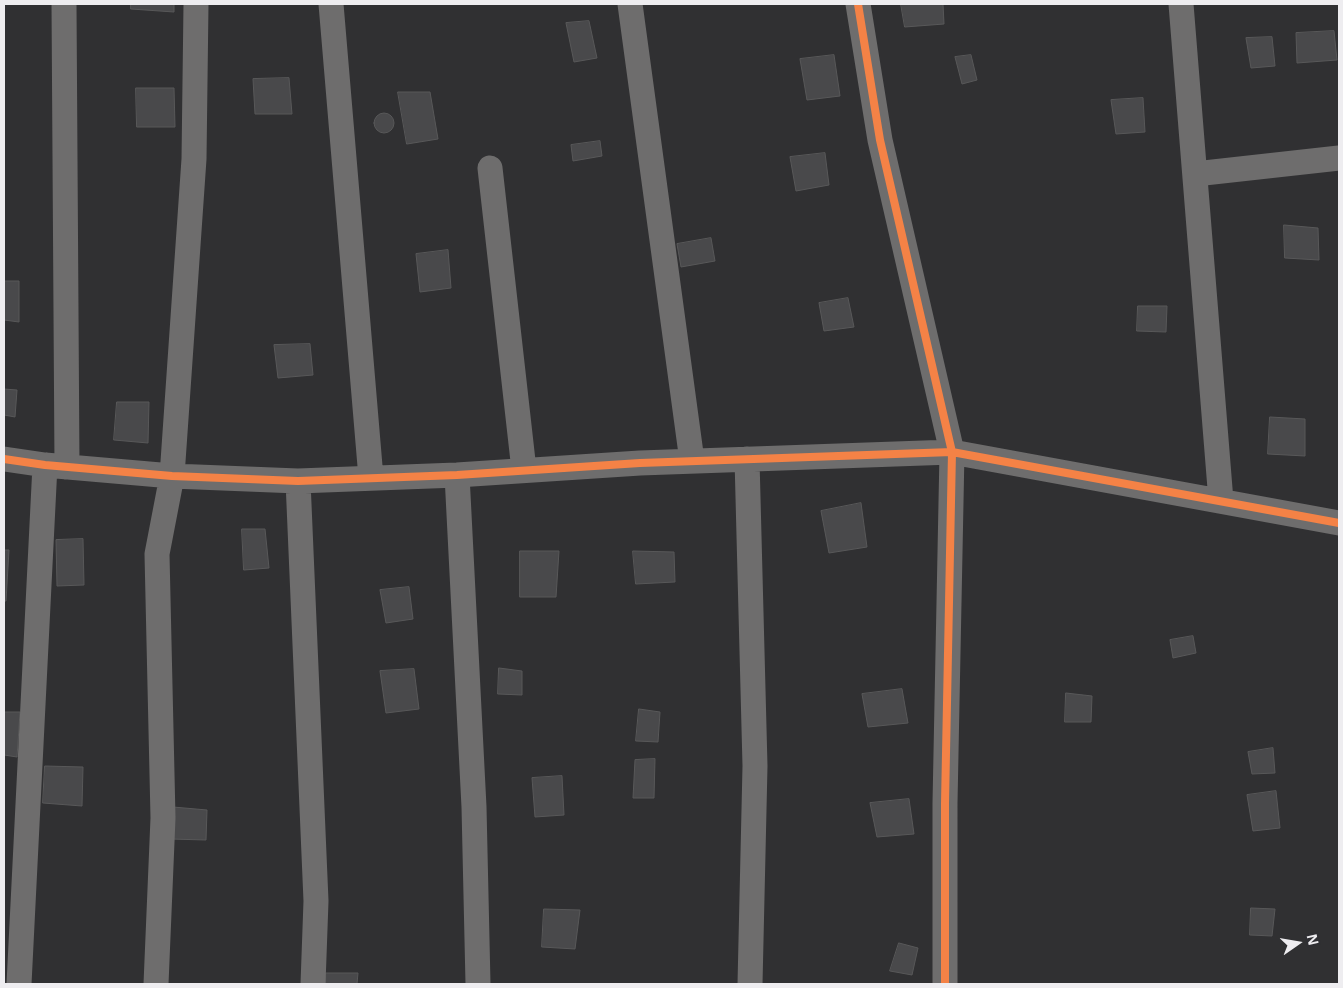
<!DOCTYPE html>
<style>
body{margin:0}
#map{position:relative;width:1343px;height:988px;overflow:hidden;background:#303032;font-family:"Open Sans",sans-serif}
canvas{display:block}
.frame{position:absolute;inset:0;border:5px solid #eeedf0;pointer-events:none}
.north{position:absolute;left:1273px;top:918px;width:50px;height:50px;-webkit-text-stroke:4px #2f2f33;paint-order:stroke;rotate:77deg;font-size:14px;font-weight:700;line-height:20px;text-align:center;color:#eeedf0}
.north::after{content:'';display:block;margin:auto;width:18px;height:22px;background:#eeedf0;clip-path:polygon(50% 0,100% 100%,50% 72%,0 100%)}
</style>
<div id="map">
<canvas width="1343" height="988"></canvas>
<div class="frame"></div>
<div class="north">N</div>
</div>
<script>
const context = document.querySelector('canvas').getContext('2d');
context.lineJoin = 'round';
function fill(path, color) { context.fillStyle = color; context.fill(path, 'evenodd'); }
function strokePath(path, color, width, dash) { context.strokeStyle = color; context.lineWidth = width; context.lineCap = dash ? 'butt' : 'round'; context.setLineDash(dash || []); context.stroke(path); }
const building = new Path2D(`
 M131,4H174V12L131,9Z
 M901,4H943L944,24L905,27Z
 M589,21L597,58L574,62L566,23Z
 M1334,31L1337,60L1297,63L1296,33Z
 M1272,37L1275,66L1251,68L1246,38Z
 M834,55L840,96L807,100L800,59Z
 M971,55L977,80L962,84L955,57Z
 M289,78L292,114H255L253,79Z
 M136,88H174L175,127H137Z
 M398,92H430L438,139L407,144Z
 M1143,98L1145,132L1116,134L1111,100Z
 M374 123a10 10 0 1 1 20 0a10 10 0 1 1-20 0Z
 M600,141L602,156L573,161L571,145Z
 M825,153L829,185L796,191L790,157Z
 M1284,225L1318,228L1319,260L1285,258Z
 M711,238L715,261L681,267L677,244Z
 M448,250L451,288L420,292L416,254Z
 M4,281H19V322L4,320Z
 M848,298L854,327L824,331L819,303Z
 M1138,306H1167L1166,332L1137,331Z
 M310,344L313,375L278,378L274,345Z
 M4,389L17,390L15,417L4,415Z
 M117,402H149L148,443L114,440Z
 M1270,417L1305,419V456L1268,454Z
 M861,503L867,547L829,553L821,511Z
 M242,529H265L269,568L244,570Z
 M83,539L84,585L57,586L56,540Z
 M4,550H9L6,601H4Z
 M520,551H559L556,597H520Z
 M633,551L674,552L675,582L636,584Z
 M409,587L413,619L386,623L380,590Z
 M1193,636L1196,653L1173,658L1170,640Z
 M499,668L522,671V695L498,694Z
 M414,669L419,709L386,713L380,671Z
 M902,689L908,723L868,727L862,694Z
 M1066,693L1092,696L1091,722H1065Z
 M639,709L660,712L658,742L636,741Z
 M4,712H20L17,757L4,755Z
 M1273,748L1275,773L1252,774L1248,752Z
 M655,759L654,798H633L635,760Z
 M45,766L83,767L82,806L43,803Z
 M562,776L564,815L535,817L532,778Z
 M1276,791L1280,828L1253,831L1247,795Z
 M909,799L914,834L877,837L870,803Z
 M173,807L207,810L206,840L170,839Z
 M1251,908L1275,909L1272,936L1250,935Z
 M544,909L580,910L575,949L542,947Z
 M899,943L918,948L912,975L890,971Z
 M326,973H358L357,984H326Z`);
const street = new Path2D(`
 M64,4L67,467
 M331,4L371,478
 M630,4L692,461
 M858,4L880,140L952,452L945,803V984
 M1181,4L1221,501
 M490,168L524,470
 M1195,174L1339,158
 M4,459L45,465L172,476L298,481L457,475L640,463L952,452L1339,523
 M747,459L755,766L750,984
 M457,475L474,807L478,984
 M298,481L316,901L313,984
 M19,984L45,465
 M156,984L163,818L157,554L172,476L194,159L196,4`);
const cycleway = new Path2D(`
 M858,4L880,140L952,452L945,803V984
 M4,459L45,465L172,476L298,481L457,475L640,463L952,452L1339,523`);
fill(building, '#49494b');
strokePath(building, '#585859', 1);
strokePath(street, '#6e6d6d', 25);
strokePath(cycleway, '#f48246', 8);
</script>
